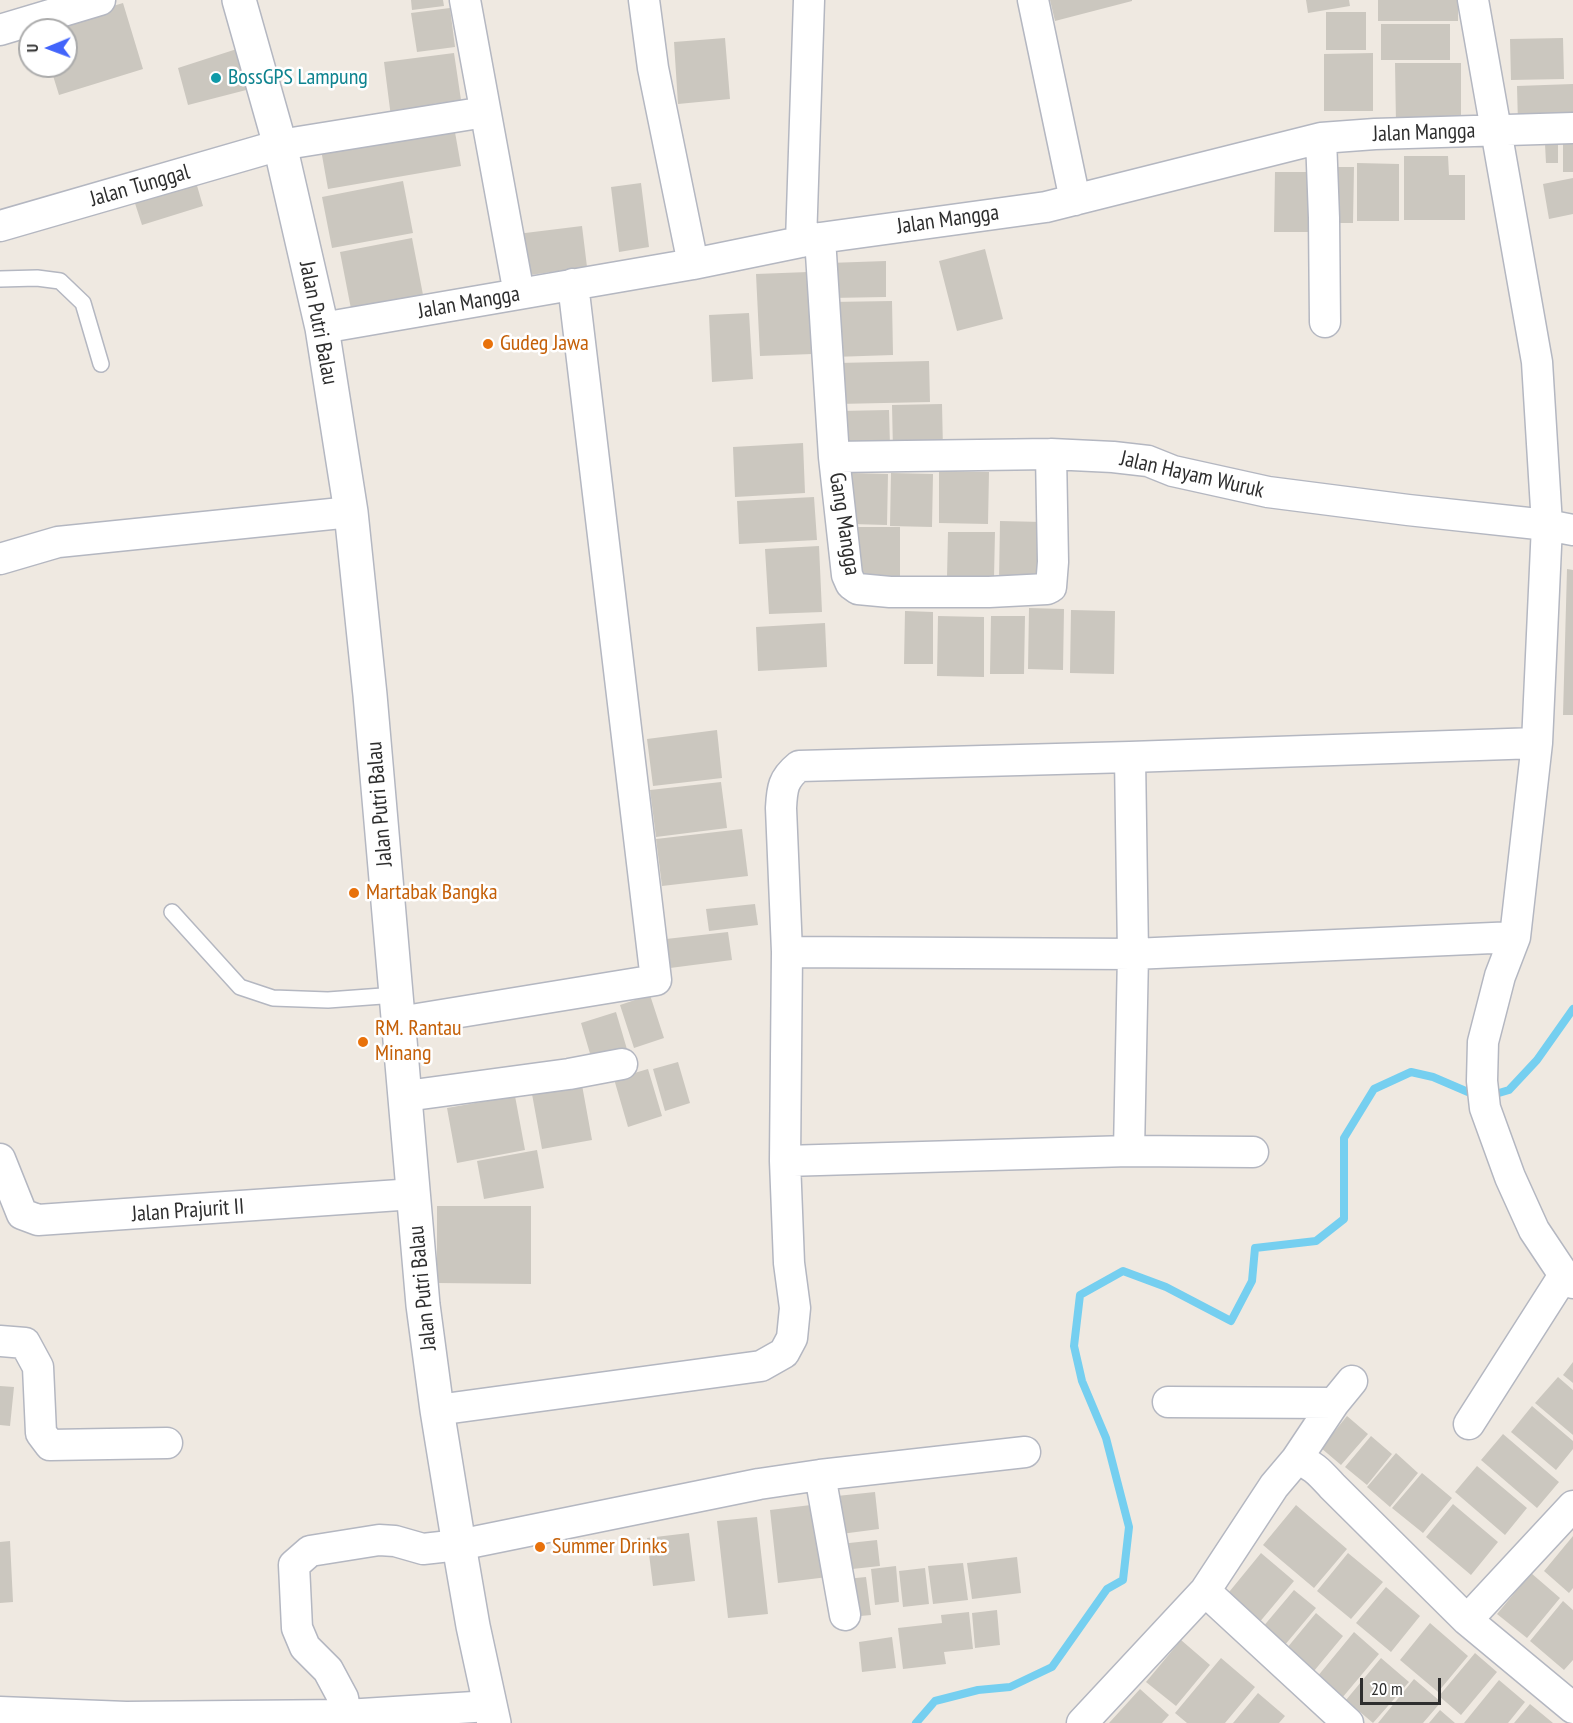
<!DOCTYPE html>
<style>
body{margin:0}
#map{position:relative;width:1573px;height:1723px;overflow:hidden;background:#efe9e1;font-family:"PT Sans Narrow",sans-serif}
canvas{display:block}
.north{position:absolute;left:18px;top:18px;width:60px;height:60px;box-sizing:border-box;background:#fff;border:2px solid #ababab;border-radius:50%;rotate:269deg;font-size:16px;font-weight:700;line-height:24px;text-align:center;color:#2e2e2e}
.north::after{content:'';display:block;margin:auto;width:21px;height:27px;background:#4264fb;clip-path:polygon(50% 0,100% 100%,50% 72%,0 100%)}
.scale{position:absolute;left:1360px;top:1678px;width:81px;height:27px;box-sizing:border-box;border:3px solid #2e2e2e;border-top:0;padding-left:8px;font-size:18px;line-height:21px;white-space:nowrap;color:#2e2e2e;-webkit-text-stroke:4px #fff;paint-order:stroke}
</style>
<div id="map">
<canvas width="1573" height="1723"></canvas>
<div class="north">U</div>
<div class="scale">20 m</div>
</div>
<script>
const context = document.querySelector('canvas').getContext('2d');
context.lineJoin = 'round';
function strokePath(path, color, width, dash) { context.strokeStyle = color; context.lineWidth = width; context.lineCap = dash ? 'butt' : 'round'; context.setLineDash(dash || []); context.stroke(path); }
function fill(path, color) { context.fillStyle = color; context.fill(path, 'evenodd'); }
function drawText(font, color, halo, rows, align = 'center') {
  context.font = font + ' "PT Sans Narrow",sans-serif'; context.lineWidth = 5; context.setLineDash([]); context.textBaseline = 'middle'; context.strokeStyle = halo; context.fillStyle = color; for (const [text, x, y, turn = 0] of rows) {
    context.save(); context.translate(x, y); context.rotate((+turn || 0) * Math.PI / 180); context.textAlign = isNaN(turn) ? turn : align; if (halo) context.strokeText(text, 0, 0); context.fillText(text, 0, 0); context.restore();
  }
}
const stream = new Path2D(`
 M916,1723L935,1701L978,1690L1010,1687L1052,1667L1107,1589L1123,1580L1129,1527L1106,1438L1082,1381L1074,1346L1080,1295L1123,1271L1166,1287L1231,1321L1252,1281L1255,1248L1316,1241L1344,1219V1138L1374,1089L1411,1072L1433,1077L1482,1098L1509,1090L1537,1060L1573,1009`);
const building = new Path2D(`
 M411,0H443L444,6L412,10Z
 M1050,0H1132V1L1055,21Z
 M1306,0H1349L1350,6L1308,13Z
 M1378,0H1458V21H1378Z
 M123,3L143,69L59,95L50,66H66V30L37,29Z
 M450,8L455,47L417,52L411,13Z
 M1326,12H1366V50H1326Z
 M1381,24H1450V60H1381Z
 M725,38L730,99L678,104L674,42Z
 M1563,38L1564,79L1511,80L1510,39Z
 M243,47L254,88L188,105L178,68Z
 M454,53L461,100L433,104L434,111L391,117L384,62Z
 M1373,53V111H1324V54Z
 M1395,63H1461V124H1396Z
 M1573,84V123L1518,124L1517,86Z
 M453,121L461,166L328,189L320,144Z
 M1558,143V163H1546L1545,144Z
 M1563,144H1573V172H1563Z
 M1404,156H1448L1449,175H1465V220H1404Z
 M1357,163L1399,164V221H1357Z
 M1326,167H1354L1353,223H1326Z
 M193,172L203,206L142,225L131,191Z
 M1275,172H1315L1314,232H1274Z
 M1573,178V214L1549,219L1543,184Z
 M403,181L413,233L332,248L322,197Z
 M641,183L649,247L619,252L611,187Z
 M582,226L587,267L523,276L517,234Z
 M412,238L424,300L352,314L340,252Z
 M985,249L1003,319L957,331L939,261Z
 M886,261V297L830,298L829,263Z
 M808,272L812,354L760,356L756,274Z
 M892,301L893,355L833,357L831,302Z
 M749,313L753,379L712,382L709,315Z
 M929,361L930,402L838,404L837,363Z
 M942,404L943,450L893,451L892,405Z
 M889,410L890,446L840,447L839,411Z
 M803,443L805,493L735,497L733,447Z
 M939,471L989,472L988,524L939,523Z
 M852,473L888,474L887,525L851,524Z
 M891,473L933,474L932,527L890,526Z
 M814,497L817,540L739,544L737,501Z
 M1000,521L1043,522L1042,583L999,582Z
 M858,527H900V584H857Z
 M948,532H995L994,578L947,577Z
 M819,546L822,612L769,614L765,549Z
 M1567,569L1573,570V715H1563Z
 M1029,608L1064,609L1063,670L1028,669Z
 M1071,610L1115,611L1114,674L1070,673Z
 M905,611L933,612V664H904Z
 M938,616L984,617V677L937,676Z
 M991,616H1025L1024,674H990Z
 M825,623L827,667L758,671L756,627Z
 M717,730L722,778L653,786L647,739Z
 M721,782L727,828L656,837L650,790Z
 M742,829L748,876L662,886L656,839Z
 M755,904L758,925L709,931L706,909Z
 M728,932L732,960L670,968L666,939Z
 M650,995L664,1038L634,1048L620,1005Z
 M616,1012L629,1056L594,1067L581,1023Z
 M678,1062L690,1103L665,1111L653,1069Z
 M648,1069L662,1116L628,1127L614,1079Z
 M582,1085L592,1140L542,1149L532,1094Z
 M515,1096L525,1150L457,1163L447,1108Z
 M537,1150L544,1188L484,1199L477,1161Z
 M437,1206H531V1284L437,1283Z
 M1573,1362V1383L1563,1375Z
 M1558,1377L1573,1390V1435L1535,1403Z
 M0,1386L14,1387L10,1426L0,1425Z
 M1532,1406L1573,1441V1449L1556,1470L1511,1432Z
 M1347,1416L1368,1434L1341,1465L1321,1448Z
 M1503,1434L1559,1482L1537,1508L1481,1460Z
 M1371,1436L1392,1454L1367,1485L1345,1467Z
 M1396,1453L1418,1473L1390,1507L1367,1487Z
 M1477,1466L1527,1508L1505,1535L1455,1492Z
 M1422,1473L1452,1498L1423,1533L1392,1508Z
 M875,1492L879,1529L841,1534L837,1496Z
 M819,1504L828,1577L778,1583L770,1510Z
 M1453,1504L1498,1542L1471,1575L1426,1537Z
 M1296,1505L1347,1549L1314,1588L1263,1545Z
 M757,1517L768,1614L728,1618L717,1521Z
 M689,1533L695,1581L653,1586L647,1538Z
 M1573,1536V1588L1569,1593L1544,1571Z
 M877,1540L880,1566L843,1570L840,1544Z
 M10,1541L13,1602L0,1603V1542Z
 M1261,1553L1294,1581L1258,1624L1225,1597Z
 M1348,1553L1383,1582L1351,1619L1317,1591Z
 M1017,1557L1021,1593L972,1599L967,1563Z
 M963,1563L968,1600L933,1604L928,1566Z
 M896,1566L899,1602L875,1605L871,1569Z
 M925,1568L929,1604L903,1607L899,1571Z
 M1531,1573L1560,1598L1527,1638L1497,1614Z
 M866,1577L871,1615L850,1617L846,1579Z
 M1386,1587L1420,1616L1391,1652L1356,1623Z
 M1294,1590L1316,1608L1284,1646L1262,1628Z
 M1563,1601L1573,1610V1660L1564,1670L1530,1641Z
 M997,1610L1000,1645L975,1648L972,1613Z
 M969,1612L973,1649L944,1652L946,1664L903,1669L898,1628L942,1623L941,1615Z
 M1316,1613L1343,1636L1314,1671L1287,1648Z
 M1430,1623L1468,1656L1438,1692L1400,1660Z
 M1354,1632L1379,1654L1342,1698L1317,1677Z
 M892,1637L896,1668L862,1672L859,1642Z
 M1181,1640L1210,1665L1176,1706L1146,1682Z
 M1475,1653L1497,1672L1461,1715L1439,1696Z
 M1221,1658L1255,1687L1225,1723H1187L1175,1713Z
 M1381,1658L1409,1682L1373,1723L1346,1700Z
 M1414,1679L1441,1702L1423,1723H1378Z
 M1499,1680L1525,1702L1508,1723H1464Z
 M1140,1689L1169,1715L1162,1723H1109Z
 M1258,1693L1285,1716L1279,1723H1233Z
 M1530,1704L1553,1723H1514Z
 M1440,1710L1455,1723H1429Z`);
const lane = new Path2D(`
 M0,279L37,278L60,281L83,303L101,364
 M172,912L240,987L273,998L328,1000L396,995`);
const street = new Path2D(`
 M465,0L519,294
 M644,0L653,68L693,264
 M1033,0L1075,200
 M1473,0L1537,362L1547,525L1537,743L1515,937L1500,976L1483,1042L1482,1081L1485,1108L1510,1177L1534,1230L1564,1275L1573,1283
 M0,30L100,0
 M1321,138L1324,218L1325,322
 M0,226L280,145L485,112
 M820,238L834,457L847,575L851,584L858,589L890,592H989L1047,589L1051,587L1053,562L1051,454
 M801,242L809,0
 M322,328L693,264L820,238L1046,207L1321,138L1375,134L1573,128
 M834,457L1051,454L1113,457L1148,461L1173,471L1268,492L1408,510L1547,525L1573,530
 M0,559L58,542L351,512
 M1515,937L1133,954L787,952L781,808C782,788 783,779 799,766L1130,757L1537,743
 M399,1022L656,980L573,284
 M406,1096L569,1074L622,1064
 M1129,1151L1253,1152
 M0,1159L22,1214L38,1220L414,1194
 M785,1161L1129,1151L1133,954L1130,757
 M0,1341L25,1343L38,1367L41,1433L50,1445L167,1443
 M1168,1402L1334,1403
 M437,1410L761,1366L784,1353L792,1338L795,1308L789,1263L785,1161L787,952
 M1469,1424L1564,1275
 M1296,1460L1334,1403L1352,1381
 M820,1475L845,1615
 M1205,1591L1348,1723
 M1467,1620L1573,1506
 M0,1712L126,1717L346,1715L490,1706
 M346,1715L343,1698L328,1670L305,1647L297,1628L294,1565L310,1551L379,1540L395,1541L423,1549L459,1545L759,1484L820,1475L1025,1452
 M1082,1723L1205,1591L1274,1486L1296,1460C1312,1463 1321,1474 1332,1486L1467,1620L1573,1708`);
const secondary = new Path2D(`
 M239,0L280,145L322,328L351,512L370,695L423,1305L437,1410L459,1545L473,1626L494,1723`);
const markers = [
 [216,78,6,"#0f9aa8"],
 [488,344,6,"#e8710a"],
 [354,893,6,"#e8710a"],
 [363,1042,6,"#e8710a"],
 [540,1547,6,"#e8710a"]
];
const cultureNames = [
 ["BossGPS Lampung",228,78]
];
const streetNames = [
 ["Jalan Mangga",1424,133,-2],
 ["Jalan Tunggal",140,186,-16],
 ["Jalan Mangga",948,220,-8],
 ["Jalan Mangga",469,303,-10],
 ["Jalan Putri Balau",318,323,79],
 ["Jalan Hayam Wuruk",1192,475,13],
 ["Gang Mangga",844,524,81],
 ["Jalan Putri Balau",380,804,-95],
 ["Jalan Prajurit II",188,1211,-4],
 ["Jalan Putri Balau",423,1288,-96]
];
const foodNames = [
 ["Gudeg Jawa",500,344],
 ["Martabak Bangka",366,893],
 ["RM. Rantau",375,1029],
 ["Minang",375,1054],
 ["Summer Drinks",552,1547]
];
strokePath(stream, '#75cff0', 8);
fill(building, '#cbc7bf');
strokePath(lane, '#b4b7c1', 18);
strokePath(street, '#b4b7c1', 33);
strokePath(secondary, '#b4b7c1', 36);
strokePath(lane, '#fff', 15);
strokePath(street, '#fff', 30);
strokePath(secondary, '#fff', 33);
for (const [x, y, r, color] of markers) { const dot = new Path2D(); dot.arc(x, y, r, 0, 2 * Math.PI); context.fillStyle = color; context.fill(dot); strokePath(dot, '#fff', 2); }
drawText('22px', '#0d838f', '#fff', cultureNames, 'left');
drawText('22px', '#2e2e2e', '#fff', streetNames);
drawText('22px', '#c56008', '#fff', foodNames, 'left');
</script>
